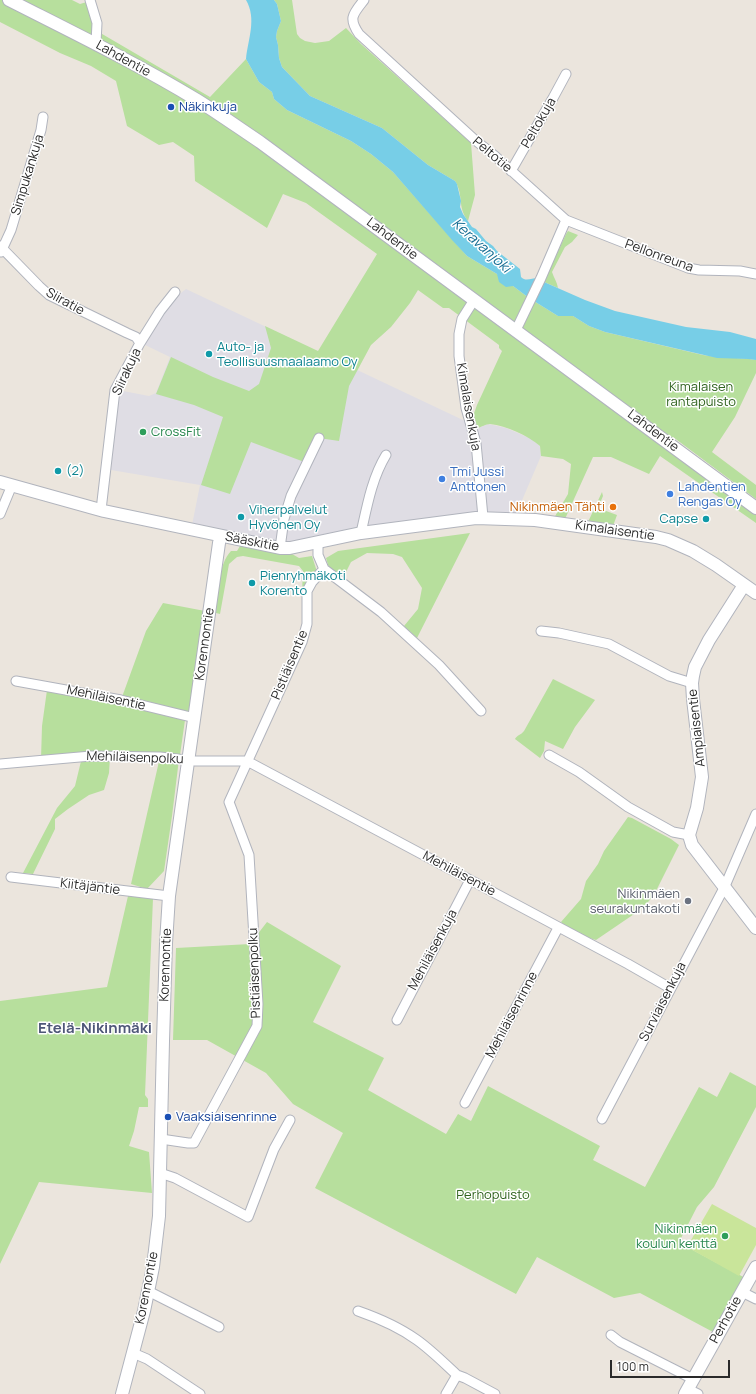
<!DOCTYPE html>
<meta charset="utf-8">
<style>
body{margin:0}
#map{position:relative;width:756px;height:1394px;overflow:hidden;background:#ebe5dd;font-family:Manrope,sans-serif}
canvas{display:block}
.scale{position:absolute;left:610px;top:1360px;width:120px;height:18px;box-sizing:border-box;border:2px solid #2a2a2a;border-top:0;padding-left:5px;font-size:12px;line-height:14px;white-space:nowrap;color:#2a2a2a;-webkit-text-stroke:3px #fff;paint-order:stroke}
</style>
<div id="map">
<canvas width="756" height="1394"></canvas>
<div class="scale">100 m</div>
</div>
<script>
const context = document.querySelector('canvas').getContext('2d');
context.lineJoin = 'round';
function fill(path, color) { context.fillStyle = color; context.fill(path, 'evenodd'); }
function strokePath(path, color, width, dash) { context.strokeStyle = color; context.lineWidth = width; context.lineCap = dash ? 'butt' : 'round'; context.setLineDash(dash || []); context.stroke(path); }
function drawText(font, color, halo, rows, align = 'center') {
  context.font = font + ' Manrope,sans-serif'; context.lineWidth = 3; context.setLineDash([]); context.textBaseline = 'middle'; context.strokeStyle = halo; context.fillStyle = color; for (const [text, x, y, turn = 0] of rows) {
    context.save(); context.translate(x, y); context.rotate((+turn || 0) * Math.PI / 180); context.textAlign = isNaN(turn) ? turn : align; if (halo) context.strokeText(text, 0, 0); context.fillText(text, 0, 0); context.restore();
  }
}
const industrial = new Path2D(`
 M186,289L465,421L473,416L478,428L488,424L506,428L532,439L540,446L541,456L514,519L290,548L191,530L200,485L111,470L118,390L149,396L156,393L170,357L143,344L173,299Z`);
const green = new Path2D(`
 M0,0H72L80,4L90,1L97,31L210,97L246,59L259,82L272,92L274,99L287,110L351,141L371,154L393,172L467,256L497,274L529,298L558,316H573L589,326L605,332L703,355C720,358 739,357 756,360V373L745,396L735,417L712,452L756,485V499L673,437L666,448L756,515V523L660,456L649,474L611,457H593L565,519L554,518L568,494L571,464L563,459L541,456L540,446C527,435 507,426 490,424C486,424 481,427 478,428L473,416L477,405L502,351L499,348V345L449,308H443L418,290L410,303L391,327L371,345L349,386L339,441L319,438L307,463L251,442L230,494L201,485L223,417L194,405L156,394L171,357L213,377L249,391L259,384L271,348L265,326L318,351L377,254L306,203L283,194L267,228L195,181L194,156L173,142L159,145L127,126L116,81L91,66L60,53L0,22Z
 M274,0H292L297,34L300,38L305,41L315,43L329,41L346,28L361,44L471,143L475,195L468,221C457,207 464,195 455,181L428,165L382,128L310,96L282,67L279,58L278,45L276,37L277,31L281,21L277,4Z
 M568,231L578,235L572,242L565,247L552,272C554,278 557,282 558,288L544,282L566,234Z
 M602,492L603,496L598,508L617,515L613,526L588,522Z
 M470,533L417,638L404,626L418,609L422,588L402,557L393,554L367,553L351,562L343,578L329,568L326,558L338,551Z
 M240,546L292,554L299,558L312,556L318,575L307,591L302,592L303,571L299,566L243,556L237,557L229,564L220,614L216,613C218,595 218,564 231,551H237Z
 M163,603L205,611L191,710L186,713L180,755L179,759L172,816L164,871L147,889L131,884L160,757H110L109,773L104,790L89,795L68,809L55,819V829L33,874L23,873L57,808L75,786L82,757L41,759L42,726L47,690L122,697L146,631Z
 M553,679L595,700L575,727L563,749L545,741L544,751L540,758L515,739C517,735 521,735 524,731Z
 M628,817L632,818L671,839L679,845L654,895L643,908L596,940C583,936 571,932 561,922L581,899L586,881L598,864L604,851Z
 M128,896L153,898L145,1095L148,1099V1107H139L134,1131L129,1146L149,1152L152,1193L39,1182L0,1264V1001L107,987Z
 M267,922L341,966L313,1022L384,1058L368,1090L446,1134L458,1114L471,1121L488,1086L600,1146L593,1160L645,1187L699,1087L717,1097L730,1072L756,1086V1107L714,1187L697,1207L678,1244L687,1247L749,1280L713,1332L640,1293L614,1298L537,1257L516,1294L315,1188L343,1133L293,1104L266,1073L207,1040H173L176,948L250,944Z`);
const pitch = new Path2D(`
 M712,1204L756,1228V1245L739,1276L687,1247Z`);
const water = new Path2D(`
 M246,0H274L277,4L281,21L277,31L276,37L278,45L279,58L282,67L310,96L382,128L428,165L455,181L457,184L461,201L460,207L463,214L472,227L476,229L486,241L493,246L497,251L520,269L521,277C526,282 531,278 538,278L544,282L585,300L615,311L686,327L730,332L756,339V360L748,359L717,358L605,332L589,326L573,316H558L529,298L513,286L506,287L499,282L497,274L467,256L452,240L393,172L371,154L351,141L287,110L274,99L272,92L259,82L246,59C248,39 257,19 246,0Z`);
const street = new Path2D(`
 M90,0L97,23L96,43
 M364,0C353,14 348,18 359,34L475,140L495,156L566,220L688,268L699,270L740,271L756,274
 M511,171L553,98L566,74
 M0,246L39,286L49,295L127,333L136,337L140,343
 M1,252L11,230L41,130L43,117
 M474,300L462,319L459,334V356L466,408L476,443L483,517
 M516,330L541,278L566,220
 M101,510L115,390L140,343L160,311L175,292
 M0,514L12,485
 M361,533C367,506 372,478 386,455
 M318,542V555L324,569L381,612L439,665L481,711
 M280,548L284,519L291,496L319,438
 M541,631L559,633L609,644L669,676L692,683
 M16,681L121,700L195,718
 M549,755L579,772L628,807L673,832L689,835
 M0,764L91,756L160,757L195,761H247L628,964L670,988
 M11,877L169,896
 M397,1020L470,880
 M465,1103L558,928
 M602,1119L725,886L756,814
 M161,1139L188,1143H194L257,1026L258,1004L249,855L229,802L302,642L307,624V591L312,582L324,569
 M160,1173L175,1178L248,1217L274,1149L290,1120
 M148,1291L219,1327
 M742,1292L756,1299
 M358,1311C378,1318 399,1327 417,1340C431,1350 444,1363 457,1375L465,1378L495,1394
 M611,1335L620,1342L693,1379
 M133,1353L147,1359L200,1394
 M688,1389L698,1394
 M446,1394L457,1375`);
const secondary = new Path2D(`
 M9,0C72,32 136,63 197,100C218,113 239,128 260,142L756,508
 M0,482L104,511L280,548H290L361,533L476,518L535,520L656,537L668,540L693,551L716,565L756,593
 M744,585L709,640L695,667L693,676L692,683L693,699L702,777L697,808L689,835L692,845L756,928
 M122,1394L144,1311L153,1267L159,1216L163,1041L166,943L169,896L220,536
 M685,1394L756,1267`);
const markers = [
 [171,107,4,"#1a4fb4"],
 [209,354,4,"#0f9aa8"],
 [143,432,4,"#2e9e5b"],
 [58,471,4,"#0f9aa8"],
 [442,479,4,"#3f7fe0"],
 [670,494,4,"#3f7fe0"],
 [613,507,4,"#e8710a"],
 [241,517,4,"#0f9aa8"],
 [706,519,4,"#0f9aa8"],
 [252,583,4,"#0f9aa8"],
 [688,901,4,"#6b7280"],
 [168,1117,4,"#1a4fb4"],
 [725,1236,4,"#2e9e5b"]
];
const streetNames = [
 ["Lahdentie",123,59,29],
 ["Peltokuja",539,123,-60],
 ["Peltotie",492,155,40],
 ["Simpukankuja",28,175,-73],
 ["Lahdentie",392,239,37],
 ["Pellonreuna",659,256,20],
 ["Siiratie",65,302,29],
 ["Siirakuja",127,372,-65],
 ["Kimalaisenkuja",468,407,80],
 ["Lahdentie",653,431,37],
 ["Kimalaisentie",615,531,8],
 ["Sääskitie",252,542,11],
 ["Korennontie",205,644,-82],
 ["Pistiäisentie",290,665,-67],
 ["Mehiläisentie",106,698,12],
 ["Ampiaisentie",697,728,-96],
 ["Mehiläisenpolku",135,758,2],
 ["Mehiläisentie",459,874,28],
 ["Kiitäjäntie",90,887,7],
 ["Mehiläisenkuja",433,950,-62],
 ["Korennontie",166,965,-88],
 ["Pistiäisenpolku",255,973,-92],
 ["Surviaisenkuja",663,1002,-63],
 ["Mehiläisenrinne",512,1015,-62],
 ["Korennontie",147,1288,-79],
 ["Perhotie",726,1320,-61]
];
const transitNames = [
 ["Näkinkuja",179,107],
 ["Vaaksiaisenrinne",176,1117]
];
const cultureNames = [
 ["Auto- ja",217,347],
 ["Teollisuusmaalaamo Oy",217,362],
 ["(2)",66,471],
 ["Viherpalvelut",249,510],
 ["Hyvönen Oy",249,525],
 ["Capse",698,519,"right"],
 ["Pienryhmäkoti",260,576],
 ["Korento",260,591]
];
const parkNames = [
 ["Kimalaisen",701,387],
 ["rantapuisto",701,402],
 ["Perhopuisto",493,1195]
];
const leisureNames = [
 ["CrossFit",151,432],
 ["Nikinmäen",717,1229,"right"],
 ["koulun kenttä",717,1244,"right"]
];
const shopNames = [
 ["Tmi Jussi",450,472],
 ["Anttonen",450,487],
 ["Lahdentien",678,487],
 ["Rengas Oy",678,502]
];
const foodNames = [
 ["Nikinmäen Tähti",605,507]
];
const worshipNames = [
 ["Nikinmäen",680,894],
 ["seurakuntakoti",680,909]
];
const waterNames = [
 ["Keravanjoki",481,246,42]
];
const quarterNames = [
 ["Etelä-Nikinmäki",95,1029]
];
fill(industrial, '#dfdde4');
fill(green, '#b7df9d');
fill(pitch, '#c9e59a');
fill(water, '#77cee7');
strokePath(street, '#b1b4bd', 11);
strokePath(secondary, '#b1b4bd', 14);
strokePath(street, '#fff', 9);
strokePath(secondary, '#fff', 12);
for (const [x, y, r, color] of markers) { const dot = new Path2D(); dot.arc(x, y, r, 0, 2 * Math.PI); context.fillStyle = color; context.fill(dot); strokePath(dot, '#fff', 1.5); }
drawText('13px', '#2a2a2a', '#fff', streetNames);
drawText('13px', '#164399', '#fff', transitNames, 'left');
drawText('13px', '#0d838f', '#fff', cultureNames, 'left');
drawText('13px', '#30631f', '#fff', parkNames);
drawText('13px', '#27864d', '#fff', leisureNames, 'left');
drawText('13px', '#366cbe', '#fff', shopNames, 'left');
drawText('13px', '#c56008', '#fff', foodNames, 'right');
drawText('13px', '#5b616d', '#fff', worshipNames, 'right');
drawText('italic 14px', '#166e93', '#fff', waterNames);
drawText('bold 15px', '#4e5778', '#fff', quarterNames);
</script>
